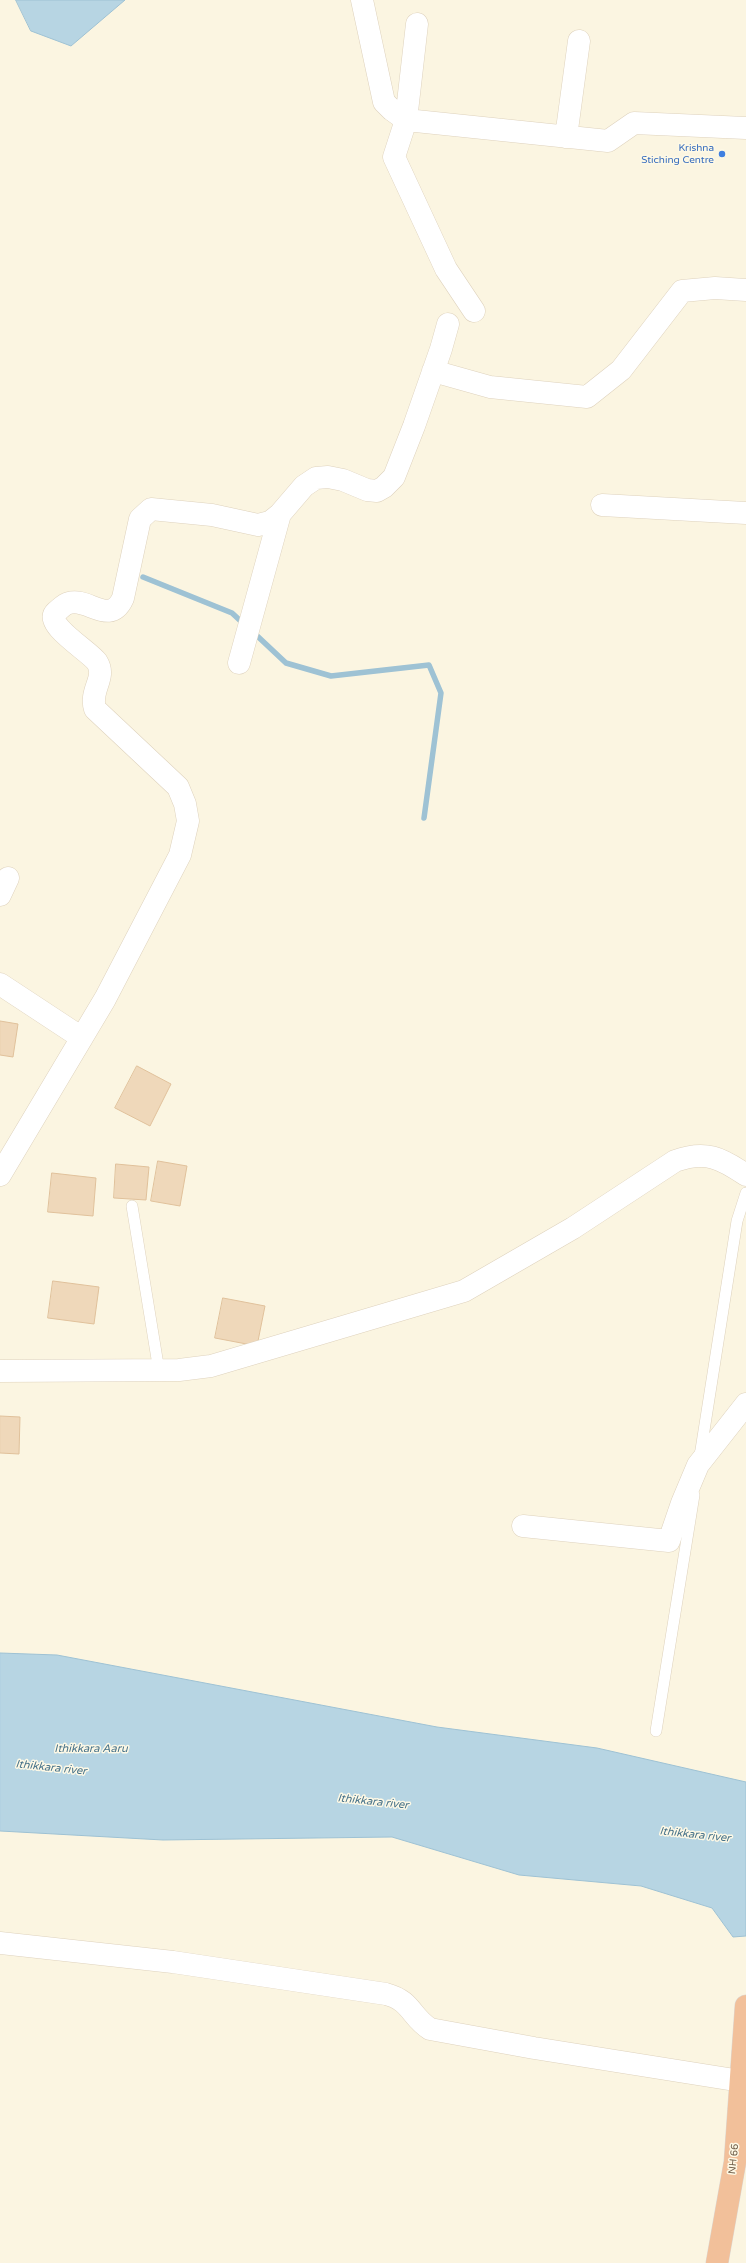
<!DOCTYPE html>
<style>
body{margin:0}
canvas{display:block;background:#fbf5e1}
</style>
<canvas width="746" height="2263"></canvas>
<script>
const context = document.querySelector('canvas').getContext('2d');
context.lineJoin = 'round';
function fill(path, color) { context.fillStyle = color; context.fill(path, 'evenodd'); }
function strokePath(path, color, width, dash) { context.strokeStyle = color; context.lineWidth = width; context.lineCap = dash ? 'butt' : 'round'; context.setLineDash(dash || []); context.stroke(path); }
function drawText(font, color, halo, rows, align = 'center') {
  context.font = font + ' "Varela Round",sans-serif'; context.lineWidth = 3; context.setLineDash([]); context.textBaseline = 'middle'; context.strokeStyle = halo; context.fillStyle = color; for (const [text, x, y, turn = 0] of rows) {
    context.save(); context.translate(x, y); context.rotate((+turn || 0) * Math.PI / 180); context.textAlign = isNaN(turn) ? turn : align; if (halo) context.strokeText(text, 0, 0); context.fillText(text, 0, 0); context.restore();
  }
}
const water = new Path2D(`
 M16,0H125L71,46L31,31Z
 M0,1653L57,1655L437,1727L597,1748L746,1782V1936L733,1937L712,1908L641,1886L519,1875L392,1837L163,1840L0,1831Z`);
const stream = new Path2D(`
 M143,577L232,613L245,625
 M253,632L286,663L331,676L429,665L441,693L424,818`);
const building = new Path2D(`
 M0,1021L18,1024L13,1057L0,1055Z
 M137,1066L171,1084L150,1126L115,1108Z
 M158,1161L187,1166L180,1206L151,1201Z
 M116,1164L149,1167L146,1200L114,1198Z
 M52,1173L96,1178L93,1216L48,1212Z
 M53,1281L99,1287L94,1324L48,1318Z
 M223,1298L265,1306L257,1346L215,1338Z
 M0,1416L20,1417L19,1454L0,1453Z`);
const lane = new Path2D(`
 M132,1206L159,1371
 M700,1456L737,1221L746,1193
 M656,1731L694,1495`);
const street = new Path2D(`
 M362,0L384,102L392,110L406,120L608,141L634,123L746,128
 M417,24L406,120L394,157L446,269L474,311
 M566,137L579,41
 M433,371L490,387L587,397L621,370L682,291L715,288L746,290
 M602,505L746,513
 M239,663L280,514
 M0,895L8,878
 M0,984L82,1038
 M0,1175L105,999L180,855L188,821L185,804L178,787L95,709C89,690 107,678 97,662C89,651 43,624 56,612C60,609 64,604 69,603C88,597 110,627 123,598L140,519L151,509L212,515L258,525L270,522L280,514L304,486L316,478L328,477L343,480L367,490L377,491L384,487L394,477L414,426L441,349L448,324
 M0,1371L179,1370L211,1366L464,1291L573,1228L675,1161C706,1150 721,1158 746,1175
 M523,1526L669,1541L682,1503L698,1465L746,1404
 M0,1943L173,1962L386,1994C412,2001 410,2016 430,2029L534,2048L741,2081`);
const highway = new Path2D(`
 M717,2263L735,2162L746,2006`);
const markers = [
 [722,154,4,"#3f7fe0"]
];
const shopNames = [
 ["Krishna",714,148],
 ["Stiching Centre",714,160]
];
const streetNames = [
 ["NH 66",734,2159,-84]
];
const waterNames = [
 ["Ithikkara Aaru",91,1749],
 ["Ithikkara river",51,1768,6],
 ["Ithikkara river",373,1802,6],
 ["Ithikkara river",695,1835,6]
];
fill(water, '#b7d5e3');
strokePath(water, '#9ec2d4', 1);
strokePath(stream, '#9ec2d4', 5.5);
fill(building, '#efd8ba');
strokePath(building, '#e0c19b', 1);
strokePath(lane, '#ded2bd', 12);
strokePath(street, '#ded2bd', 23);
strokePath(highway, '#ddd8d3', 23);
strokePath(lane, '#fff', 11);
strokePath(street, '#fff', 22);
strokePath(highway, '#f2c09a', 22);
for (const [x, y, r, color] of markers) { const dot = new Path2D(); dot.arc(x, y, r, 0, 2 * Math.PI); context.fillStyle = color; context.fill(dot); strokePath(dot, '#fef9e6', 1.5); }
drawText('10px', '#366cbe', '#fef9e6', shopNames, 'right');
drawText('10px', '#705e49', '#fef9e6', streetNames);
drawText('italic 11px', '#48738a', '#fef9e6', waterNames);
</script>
